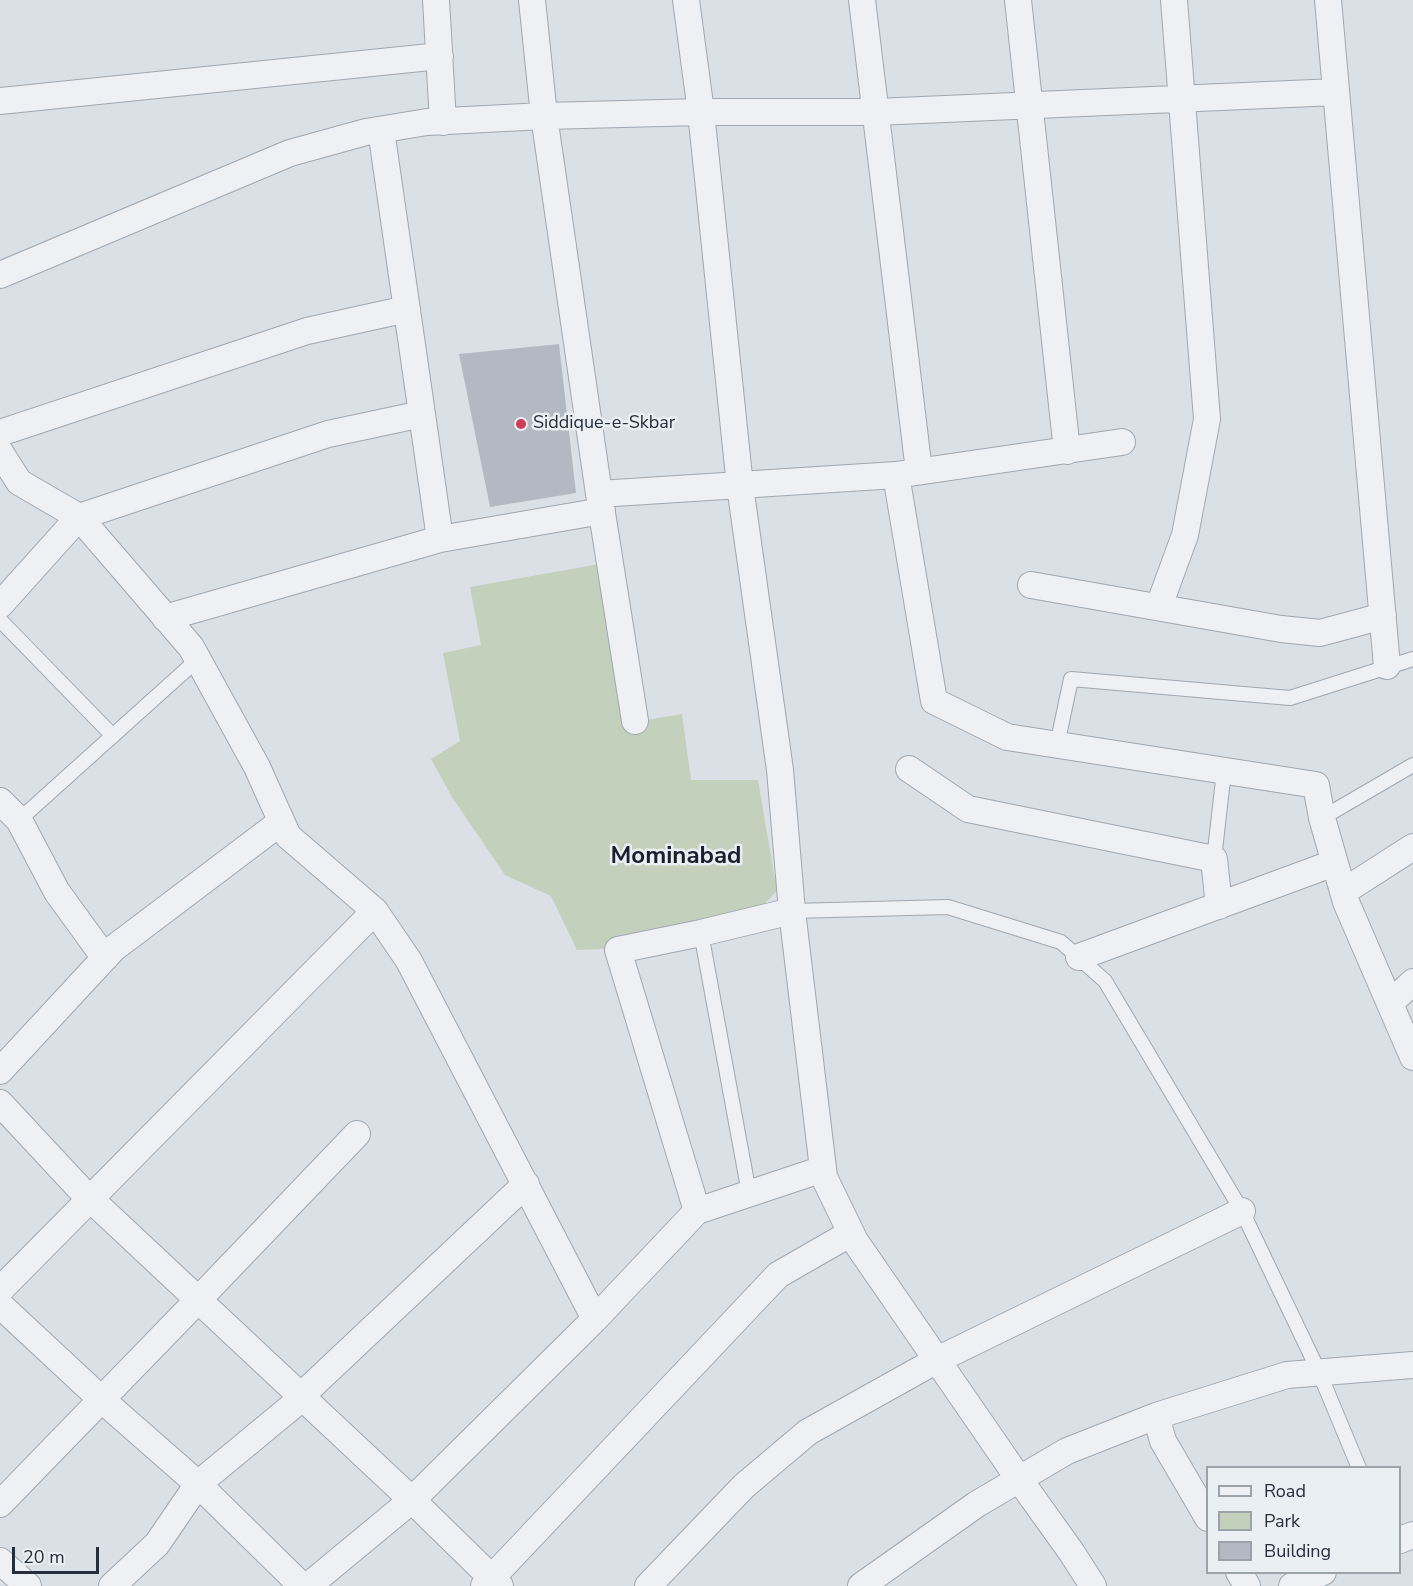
<!DOCTYPE html>
<style>
body{margin:0}
#map{position:relative;width:1413px;height:1586px;overflow:hidden;background:#dbe0e6;font-family:"Nunito Sans",sans-serif}
canvas{display:block}
.legend{position:absolute;left:1206px;top:1466px;width:195px;height:108px;box-sizing:border-box;background:#eaeff4;border:2px solid #9ba2aa;margin:0;padding:8px 10px;list-style:none;font-size:18px;color:#252e3c}
.legend li{display:flex;align-items:center;gap:12px;height:30px}
.legend b{width:30px;border:2px solid #9ba2aa}
.scale{position:absolute;left:12px;top:1547px;width:87px;height:27px;box-sizing:border-box;border:3px solid #252e3c;border-top:0;padding-left:8px;font-size:18px;line-height:21px;white-space:nowrap;color:#252e3c;-webkit-text-stroke:4px #eaeff4;paint-order:stroke}
</style>
<div id="map">
<canvas width="1413" height="1586"></canvas>
<ul class="legend">
<li><b style="height:8px;background:#eef0f4"></b>Road</li>
<li><b style="height:16px;background:#c2d0bc"></b>Park</li>
<li><b style="height:16px;background:#b2b9c3"></b>Building</li>
</ul>
<div class="scale">20 m</div>
</div>
<script>
const context = document.querySelector('canvas').getContext('2d');
context.lineJoin = 'round';
function fill(path, color) { context.fillStyle = color; context.fill(path, 'evenodd'); }
function strokePath(path, color, width, dash) { context.strokeStyle = color; context.lineWidth = width; context.lineCap = dash ? 'butt' : 'round'; context.setLineDash(dash || []); context.stroke(path); }
function drawText(font, color, halo, rows, align = 'center') {
  context.font = font + ' "Nunito Sans",sans-serif'; context.lineWidth = 5; context.setLineDash([]); context.textBaseline = 'middle'; context.strokeStyle = halo; context.fillStyle = color; for (const [text, x, y, turn = 0] of rows) {
    context.save(); context.translate(x, y); context.rotate((+turn || 0) * Math.PI / 180); context.textAlign = isNaN(turn) ? turn : align; if (halo) context.strokeText(text, 0, 0); context.fillText(text, 0, 0); context.restore();
  }
}
const green = new Path2D(`
 M611,562L635,722L682,714L691,780H758L777,891L763,905L748,911L618,948L577,950L551,896L505,875L452,797L431,759L460,741L443,653L481,645L470,587Z`);
const building = new Path2D(`
 M559,344L576,493L490,507L459,354Z`);
const lane = new Path2D(`
 M0,620L113,736
 M1057,745L1071,679L1290,698L1413,659
 M1322,818L1413,765
 M19,820L197,660
 M1214,859L1224,771
 M792,911L948,907L1061,942L1105,981L1242,1211L1319,1372L1359,1468
 M701,933L749,1193`);
const street = new Path2D(`
 M436,0L443,122
 M532,0L544,116L599,494L635,721
 M686,0L701,112L740,486L780,770L792,911L824,1177L855,1241L1019,1479L1072,1553L1093,1586
 M862,0L919,471
 M1018,0L1067,451
 M1328,0L1387,666
 M0,101L440,56
 M381,130L440,539
 M0,275L290,153L366,132L427,122L544,116L701,112H876L1336,92
 M0,433L307,331L407,309
 M1122,442L896,475L934,701L1007,737L1316,785L1322,818L1346,902L1413,1057
 M0,452L19,482L79,517L191,647L257,767L288,836L375,911L409,961L595,1319
 M599,494L896,475
 M1031,585L1281,629L1320,633L1383,616
 M0,605L79,517L328,434L422,414
 M1159,606L1185,535L1207,419L1174,0
 M165,618L440,539L602,511
 M909,769L968,809L1214,859L1219,906
 M0,801L19,820L57,892L105,958
 M1343,892L1413,847
 M792,911L701,933L618,950L697,1211L823,1169
 M1079,957L1334,863
 M1391,1002L1413,982
 M0,1071L114,948L281,822
 M0,1103L82,1191L412,1500L500,1586
 M0,1290L375,911
 M0,1305L101,1399L198,1484L302,1586
 M1156,1416L1163,1441L1208,1518
 M0,1504L198,1300L357,1134
 M1400,1540L1413,1535
 M0,1561L28,1586
 M1239,1572L1247,1586
 M112,1586L157,1544L198,1484L296,1403L301,1396L526,1184
 M308,1586L412,1500L595,1319L697,1211
 M484,1586L778,1275L851,1233
 M648,1586L744,1486L808,1432L937,1360L1242,1211
 M861,1586L977,1504L1067,1451L1156,1416L1287,1375L1413,1365
 M1292,1586L1323,1572`);
const markers = [
 [521,424,6,"#d03b55"]
];
const poiNames = [
 ["Siddique-e-Skbar",533,424]
];
const districtNames = [
 ["Mominabad",676,857]
];
fill(green, '#c2d0bc');
fill(building, '#b2b9c3');
strokePath(lane, '#a1a7b0', 16);
strokePath(street, '#a1a7b0', 28);
strokePath(lane, '#eef0f4', 14);
strokePath(street, '#eef0f4', 26);
for (const [x, y, r, color] of markers) { const dot = new Path2D(); dot.arc(x, y, r, 0, 2 * Math.PI); context.fillStyle = color; context.fill(dot); strokePath(dot, '#eaeff4', 2); }
drawText('18px', '#252e3c', '#eaeff4', poiNames, 'left');
drawText('bold 24px', '#181f2d', '#eaeff4', districtNames);
</script>
